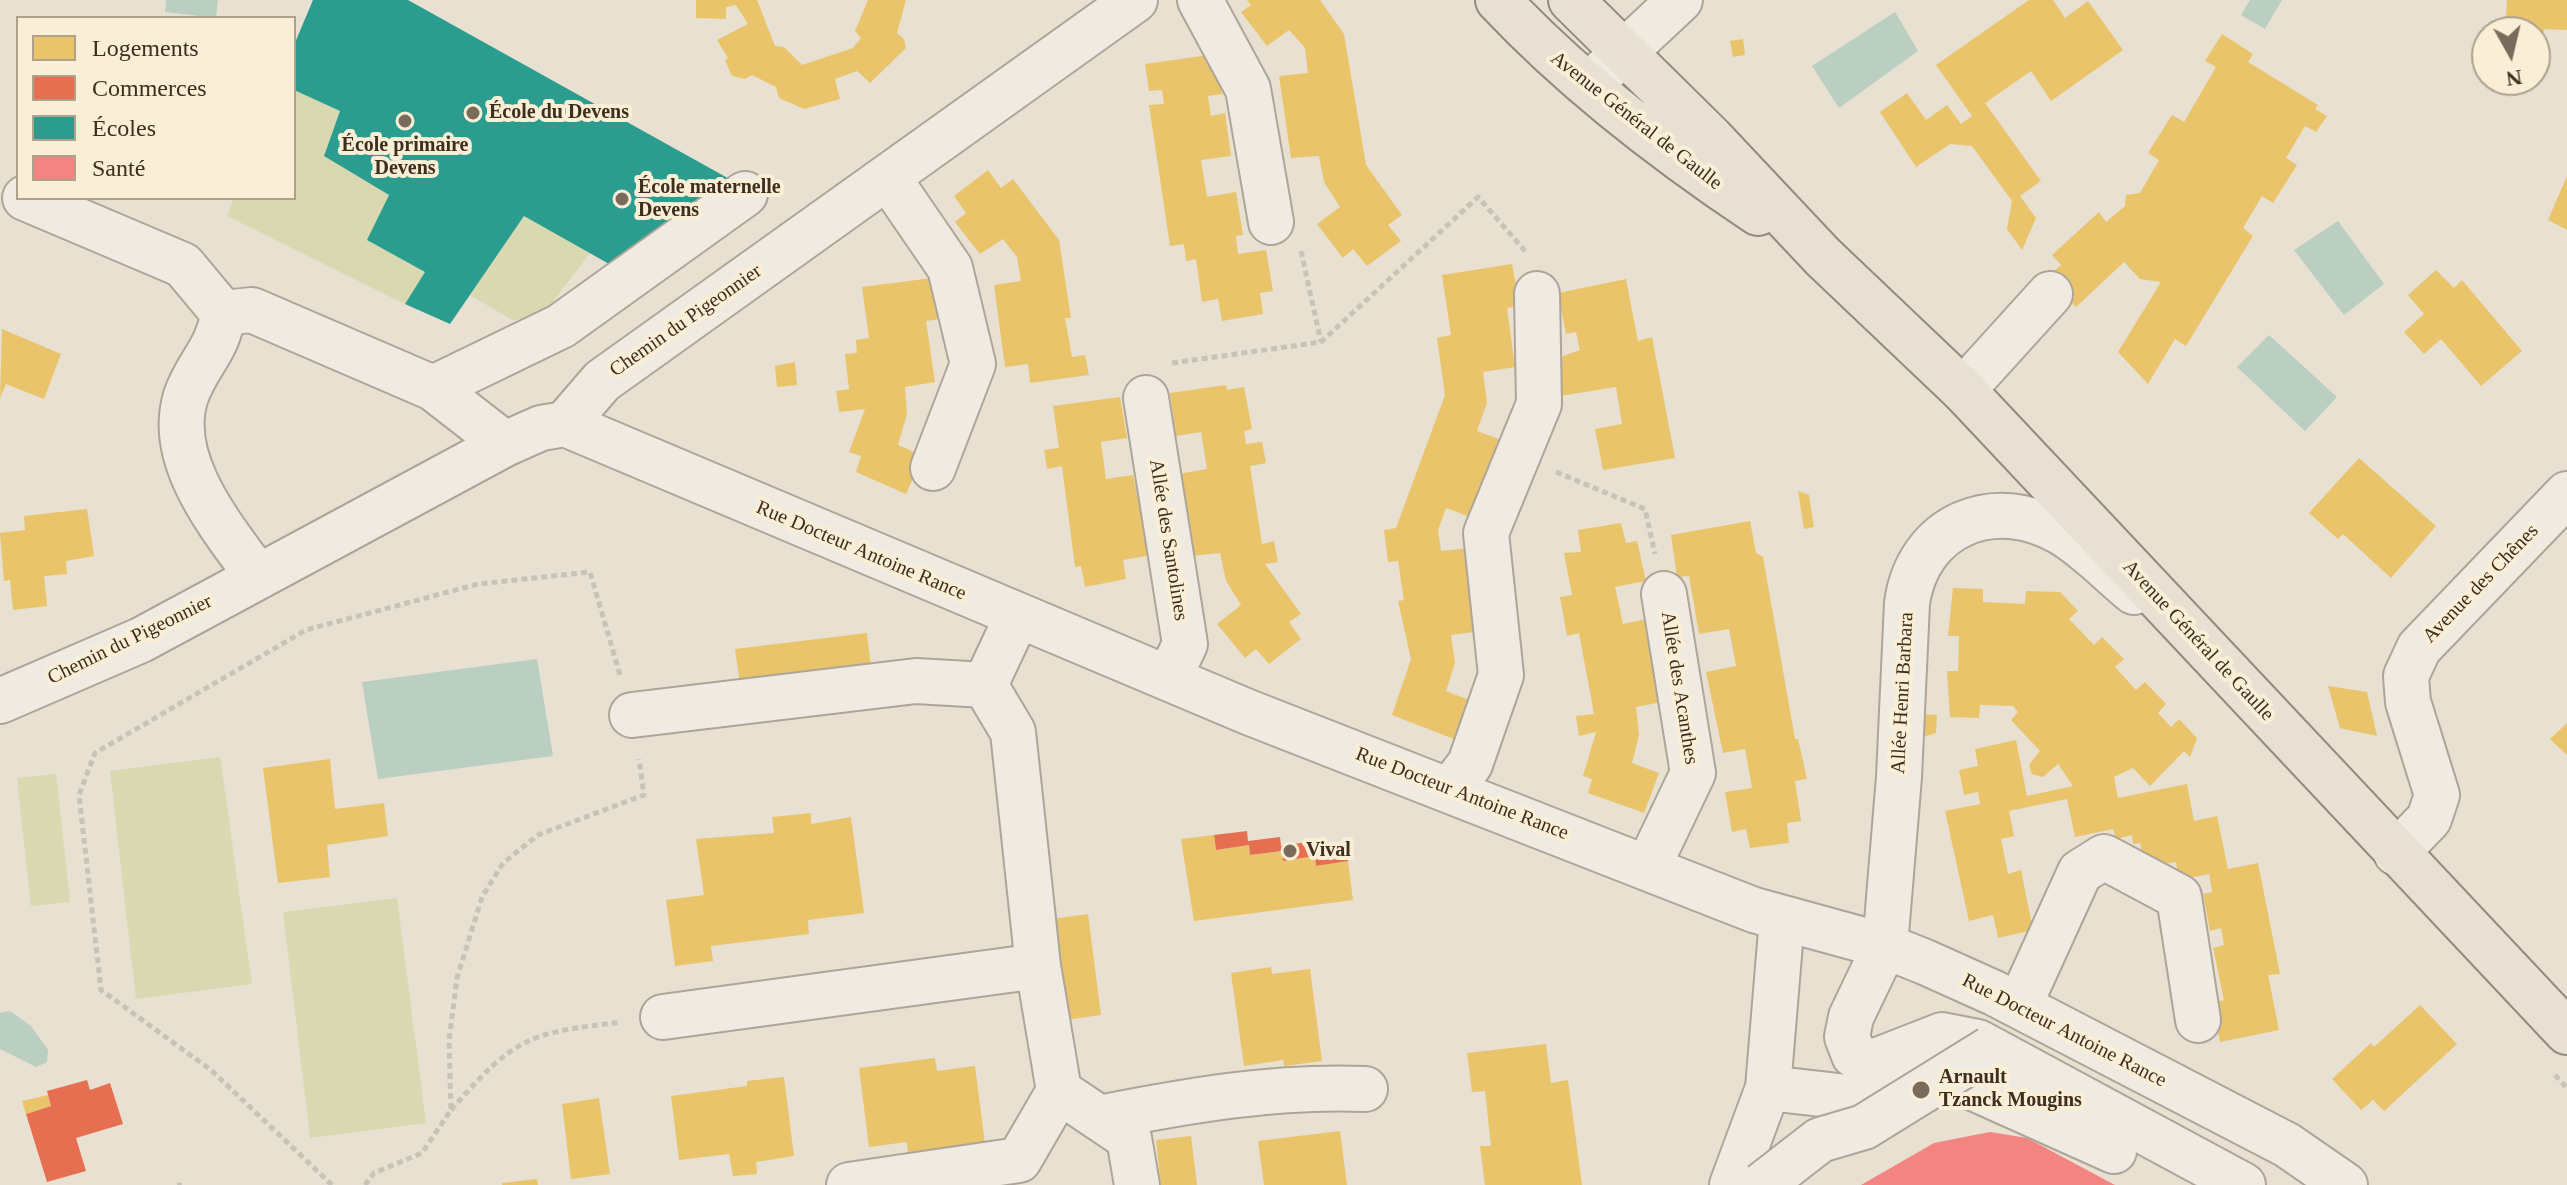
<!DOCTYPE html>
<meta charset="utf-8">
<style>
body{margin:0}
#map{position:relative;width:2567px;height:1185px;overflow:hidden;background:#e8e0d0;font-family:"Times New Roman",serif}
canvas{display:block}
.legend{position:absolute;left:16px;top:16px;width:280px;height:184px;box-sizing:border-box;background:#f9eed6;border:2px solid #afa18c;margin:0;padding:10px 14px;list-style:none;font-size:24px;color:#3f2d1e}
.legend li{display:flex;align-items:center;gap:16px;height:40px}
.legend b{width:40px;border:2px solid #afa18c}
.north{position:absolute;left:2471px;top:16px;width:80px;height:80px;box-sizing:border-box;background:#f9eed6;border:2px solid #afa18c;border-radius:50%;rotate:172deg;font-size:22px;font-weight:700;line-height:32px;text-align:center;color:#3f2d1e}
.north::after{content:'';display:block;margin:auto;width:28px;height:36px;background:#7a6c5c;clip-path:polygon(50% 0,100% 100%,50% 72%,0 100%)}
</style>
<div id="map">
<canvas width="2567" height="1185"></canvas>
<ul class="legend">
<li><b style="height:22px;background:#e9c46a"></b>Logements</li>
<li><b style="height:22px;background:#e76f51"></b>Commerces</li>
<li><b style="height:22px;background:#2a9d8f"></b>Écoles</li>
<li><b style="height:22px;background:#f28482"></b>Santé</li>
</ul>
<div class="north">N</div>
</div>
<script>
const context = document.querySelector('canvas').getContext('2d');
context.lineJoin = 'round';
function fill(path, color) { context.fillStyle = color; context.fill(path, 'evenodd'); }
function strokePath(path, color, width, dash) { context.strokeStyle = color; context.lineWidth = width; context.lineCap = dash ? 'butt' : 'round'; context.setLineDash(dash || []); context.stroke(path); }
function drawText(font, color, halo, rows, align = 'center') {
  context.font = font + ' "Times New Roman",serif'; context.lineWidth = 8; context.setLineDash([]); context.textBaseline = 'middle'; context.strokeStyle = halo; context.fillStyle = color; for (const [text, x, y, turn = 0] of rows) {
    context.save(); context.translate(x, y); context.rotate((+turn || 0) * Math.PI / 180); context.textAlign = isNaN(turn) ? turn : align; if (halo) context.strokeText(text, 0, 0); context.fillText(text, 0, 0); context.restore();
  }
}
const green = new Path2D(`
 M294,90L340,111L324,156L389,195L368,240L425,272L405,304L227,216L234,198H294Z
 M524,216L591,252L541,317L512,320L470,295Z
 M220,757L252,984L136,999L110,771Z
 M56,774L70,902L31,906L17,778Z
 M397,898L426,1123L310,1138L283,912Z`);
const water = new Path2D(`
 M166,0H218L216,18L165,12Z
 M2250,0H2282L2265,29L2241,15Z
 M1895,12L1918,51L1839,108L1812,66Z
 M2338,221L2384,284L2344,315L2294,250Z
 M2269,335L2337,397L2305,431L2237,367Z
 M537,659L553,756L378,779L362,682Z
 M10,1011L31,1026L48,1050L47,1062L36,1067L0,1049V1013Z`);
const homes = new Path2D(`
 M696,0H757L775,46L784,47L802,65L853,48L861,38L855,31L868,0H906L897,33L904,39L906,48L870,83L857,71L835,79L840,99L804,109L779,98L776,87L752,75L745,79L732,76L725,60L728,58L717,40L748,24L736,5L726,7V19L696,18Z
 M1247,0H1320L1344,34L1366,165L1402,215L1388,225L1401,241L1367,266L1353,249L1343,258L1317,224L1340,207L1324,182L1319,156L1291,158L1279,76L1308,73L1305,48L1289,30L1267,46L1241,12L1251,5Z
 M2029,0H2053L2065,18L2088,1L2123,50L2051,101L2031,71L1985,103L2041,181L2020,196L2036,218L2022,250L2007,229L2012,201L1972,146L1950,144L1916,167L1880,112L1907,93L1926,120L1947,105L1961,124L1972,116L1936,65Z
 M2507,0H2567V30L2544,29L2542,49H2535V32H2505Z
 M2222,34L2253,54L2248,62L2318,105L2315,109L2327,116L2316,132L2305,126L2286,158L2297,165L2273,203L2262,196L2243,228L2253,236L2186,346L2175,339L2148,384L2118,352L2161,282L2140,279L2124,262L2076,307L2047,277L2061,265L2052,255L2099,212L2106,222L2125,206L2126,195L2140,193L2159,160L2148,153L2172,115L2184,122L2216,67L2205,61Z
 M1743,39L1745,55L1733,57L1730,41Z
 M1216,54L1222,94L1208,96L1211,116L1225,113L1231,156L1201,160L1207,197L1236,192L1243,235L1236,236L1238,254L1266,250L1273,291L1260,293L1263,314L1222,321L1218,299L1202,302L1196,259L1186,261L1184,244L1170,246L1149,105L1164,104L1162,90L1149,91L1145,64Z
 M988,170L1001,188L1013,179L1059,240L1071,318H1065L1072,357L1085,355L1089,375L1030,383L1028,364L1005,367L994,285L1021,281L1017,257L1003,239L980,254L955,222L966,213L954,196Z
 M2567,176V230L2548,220Z
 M1512,264L1520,306L1507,308L1515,367L1483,372L1487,403L1477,431L1504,441L1473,518L1446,508L1438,530L1441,551L1471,548L1482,631L1451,635L1455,663L1446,691L1474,702L1459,741L1392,715L1411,659L1398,601L1404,600L1398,561L1388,562L1384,530L1396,528L1445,395L1437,338L1451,335L1442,275Z
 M2436,270L2454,288L2462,280L2522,351L2481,386L2441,339L2424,354L2404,332L2424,314L2408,295Z
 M932,278L939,319L926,321L935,382L905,387L907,414L898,445L923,456L906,494L856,472L861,456L849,452L865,409L839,412L836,391L849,389L845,354L857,353L856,340L869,338L862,287Z
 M1626,279L1638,341L1652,337L1675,458L1603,470L1595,429L1622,424L1616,387L1560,396L1552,385L1563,356L1580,350L1576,332L1566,334L1558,293Z
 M2,329L61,354L44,399L6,384L0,398Z
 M795,362L797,385L777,387L775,366Z
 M1226,385L1227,390L1244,387L1252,429L1244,431L1246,444L1262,442L1266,463L1250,466L1262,544L1274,541L1278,562L1265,564L1301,614L1289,622L1301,639L1269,664L1256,649L1245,658L1217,624L1241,605L1226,581L1220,553L1191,556L1178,474L1207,469L1201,432L1176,436L1170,393Z
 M1120,397L1127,438L1101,442L1106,479L1133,475L1141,515L1146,514L1152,555L1123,560L1126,579L1085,587L1081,566L1075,567L1062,466L1047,469L1044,450L1059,448L1053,406Z
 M2359,458L2436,526L2391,578L2343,534L2338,539L2309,513Z
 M1798,491L1809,495L1814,527L1804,529Z
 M87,509L94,556L66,561L67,574L44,576L47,606L13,610L10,580L4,581L0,533L25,530L24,516Z
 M1750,521L1756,553L1763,557L1795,739H1798L1807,779L1795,781L1801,821L1787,823L1789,843L1750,848L1746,829L1732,832L1725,792L1752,788L1745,749L1723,753L1706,672L1736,666L1729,629L1699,634L1689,576L1677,577L1671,535Z
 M1621,523L1626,543L1637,541L1646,581L1615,587L1623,624L1652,618L1667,701L1636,707L1639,735L1632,763L1659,773L1644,813L1588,793L1592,779L1583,776L1596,732L1579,736L1576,716L1594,714L1579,633L1567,636L1560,597L1572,595L1564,553L1581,552L1578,530Z
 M1953,588L1983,589V602L2025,604L2026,591L2060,592L2078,611L2069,619L2094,645L2102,637L2124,659L2115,667L2136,690L2145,682L2166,704L2158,713L2171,727L2179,719L2197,738L2190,757L2184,751L2150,786L2133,768L2114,777L2118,798L2187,784L2194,821L2217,816L2228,869L2258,863L2280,974L2268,975L2279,1030L2220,1042L2212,1003L2224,1000L2213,948L2224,945L2221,928L2210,931L2203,894L2212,892L2209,874L2179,880L2176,862L2156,866L2143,857L2140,843L2133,844L2132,835L2116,839L2113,829L2075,837L2067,799L2009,811L2014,836L2001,839L2008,874L2021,870L2033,930L1998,938L1993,915L1969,921L1945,811L1980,804L1978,792L1964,795L1959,770L1978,766L1975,749L2016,740L2027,796L2073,786L2058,764L2043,777L2032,774L2029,765L2040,751L2011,720L2018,712L2013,706L1980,705L1979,718L1950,717L1947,671H1958L1959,636H1948Z
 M867,633L871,667L740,683L735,649Z
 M2328,686L2367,692L2377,736L2340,728Z
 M1920,714L1937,715L1936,733L1917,739Z
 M2567,723V755L2550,739Z
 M330,759L335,809L384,803L388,836L327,845L330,877L278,883L263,768Z
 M811,813V824L851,817L864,913L808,920L809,934L711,946L713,961L675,966L666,900L704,895L696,839L774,833L772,817Z
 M1214,835L1216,850L1249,845L1250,855L1282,851L1283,861L1315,856L1316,866L1348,861L1353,900L1194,921L1181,839Z
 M1088,914L1101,1015L1065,1020L1052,919Z
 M1271,967L1272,974L1310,969L1322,1061L1284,1066L1283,1060L1244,1066L1231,973Z
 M2420,1005L2457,1044L2384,1111L2373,1100L2361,1110L2332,1079L2371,1043L2374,1047Z
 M1546,1044L1551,1083L1568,1080L1582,1185H1485L1480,1146H1491L1485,1091L1472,1092L1467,1053Z
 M935,1058L937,1071L975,1066L985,1144L908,1153L907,1142L869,1147L859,1068Z
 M784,1077L794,1156L756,1162L757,1174L733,1176L729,1154L679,1160L671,1096L747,1086V1081Z
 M48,1095L51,1106L26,1114L22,1101Z
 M599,1098L610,1174L571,1179L562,1104Z
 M1340,1131L1347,1185H1264L1258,1141Z
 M1191,1136L1197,1185H1161L1156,1140Z
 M537,1179L538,1185H502V1183Z`);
const shops = new Path2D(`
 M1247,831L1248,841L1280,837L1281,846L1313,841L1314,852L1346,848L1348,861L1316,866L1315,856L1283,861L1282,851L1250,855L1249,845L1216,850L1214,835Z
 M87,1080L90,1090L110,1083L123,1124L76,1138L86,1171L47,1182L26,1114L51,1106L47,1091Z`);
const schools = new Path2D(`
 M313,0H408L733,181L618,269L524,216L450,324L405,304L425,272L367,240L389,195L324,156L340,111L294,90V45Z`);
const health = new Path2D(`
 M1990,1132L2027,1138L2115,1185H1861L1934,1143Z`);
const path = new Path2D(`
 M1301,251L1321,342
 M1172,363L1321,342L1478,197L1526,252
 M1556,472L1645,509L1655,554
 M2555,1075L2567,1088
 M451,1110C515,1037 527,1033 622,1022
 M177,1185H182
 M332,1185L211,1070L101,990L79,795L95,753L306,630L478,584L590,572L620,675
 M365,1185L374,1173L422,1153L451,1110L449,1041L457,978L482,897L503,863L538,835L644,795L639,759`);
const minor = new Path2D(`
 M1200,0L1248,89L1271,222
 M1589,85L1680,0
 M889,179L950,268L973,364L933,468
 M25,198L183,265L223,313C219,349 197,364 186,396C165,461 223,528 258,577
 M223,313L252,310L433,388L505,444
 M433,388L561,326L745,194
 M1963,390L2050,294
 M1146,398L1185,644L1169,678
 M565,424L1248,712L1754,910L1885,946L1925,962L1994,993L2287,1145L2345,1185
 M2134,592C2111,573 2087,548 2062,533C1994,493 1918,525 1907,603L1899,777L1885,946L1851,1017L1847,1037L1854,1055L1865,1061L1878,1060L1942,1035L1978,1042L2243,1185
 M985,685L1013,732L1038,966L1059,1091L1129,1138L1137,1185
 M0,701L141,640L505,444L541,428L565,424L602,381L1135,0
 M632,715L916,681L985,685L1017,617
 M1450,790L1470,764L1501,675L1486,533L1539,404L1537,294
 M2396,853L2429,819L2437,795L2408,702L2406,676L2419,648L2567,494
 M1648,867L1693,773L1664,594
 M2019,1006L2080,872L2104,857L2179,897L2198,1020
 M663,1017L1038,966
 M1768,1088L1865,1099L1958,1081L2114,1151
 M1099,1118C1186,1101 1276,1085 1365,1089
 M849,1185L1019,1160L1059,1091
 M1732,1185L1768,1088L1782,919`);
const major = new Path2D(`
 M1498,0C1575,82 1665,151 1758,213
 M1571,0L1711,138L1823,257L1963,390L2567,1032`);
const minorBridge = new Path2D(`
 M1762,1185L1820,1140L1864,1127L1990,1049`);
const markers = [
 [473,113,8,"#7a6c5c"],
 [405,121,8,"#7a6c5c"],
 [622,199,8,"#7a6c5c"],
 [1290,851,8,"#7a6c5c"],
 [1921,1090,10,"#7a6c5c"]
];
const poiNames = [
 ["École du Devens",489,113],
 ["École primaire",405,146,"center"],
 ["Devens",405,169,"center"],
 ["École maternelle",638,188],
 ["Devens",638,211],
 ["Vival",1306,851],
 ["Arnault",1939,1078],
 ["Tzanck Mougins",1939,1101]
];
const streetNames = [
 ["Avenue Général de Gaulle",1636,121,38],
 ["Chemin du Pigeonnier",686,321,-35],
 ["Allée des Santolines",1168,540,81],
 ["Rue Docteur Antoine Rance",861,551,23],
 ["Avenue des Chênes",2481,584,-46],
 ["Chemin du Pigeonnier",130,640,-26],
 ["Avenue Général de Gaulle",2198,641,47],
 ["Allée des Acanthes",1679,688,81],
 ["Allée Henri Barbara",1903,693,-87],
 ["Rue Docteur Antoine Rance",1462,794,21],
 ["Rue Docteur Antoine Rance",2064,1031,27]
];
fill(green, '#d9d9b1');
fill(water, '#bacec2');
fill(homes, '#e9c46a');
fill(shops, '#e76f51');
fill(schools, '#2a9d8f');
fill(health, '#f28482');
strokePath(minor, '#aea598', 48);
strokePath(major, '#938b7f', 48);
strokePath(path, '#c9c2b8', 5, [6, 4]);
strokePath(minor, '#f0ebe2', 44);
strokePath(major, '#e8e1d3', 44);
strokePath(minorBridge, '#aea598', 48, []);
strokePath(minorBridge, '#f0ebe2', 44);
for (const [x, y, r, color] of markers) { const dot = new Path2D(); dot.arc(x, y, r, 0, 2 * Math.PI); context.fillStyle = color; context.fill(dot); strokePath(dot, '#f9eed6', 3); }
drawText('bold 20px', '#3f2d1e', '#f9eed6', poiNames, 'left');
drawText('20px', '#3f2d1e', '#f9eed6', streetNames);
</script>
